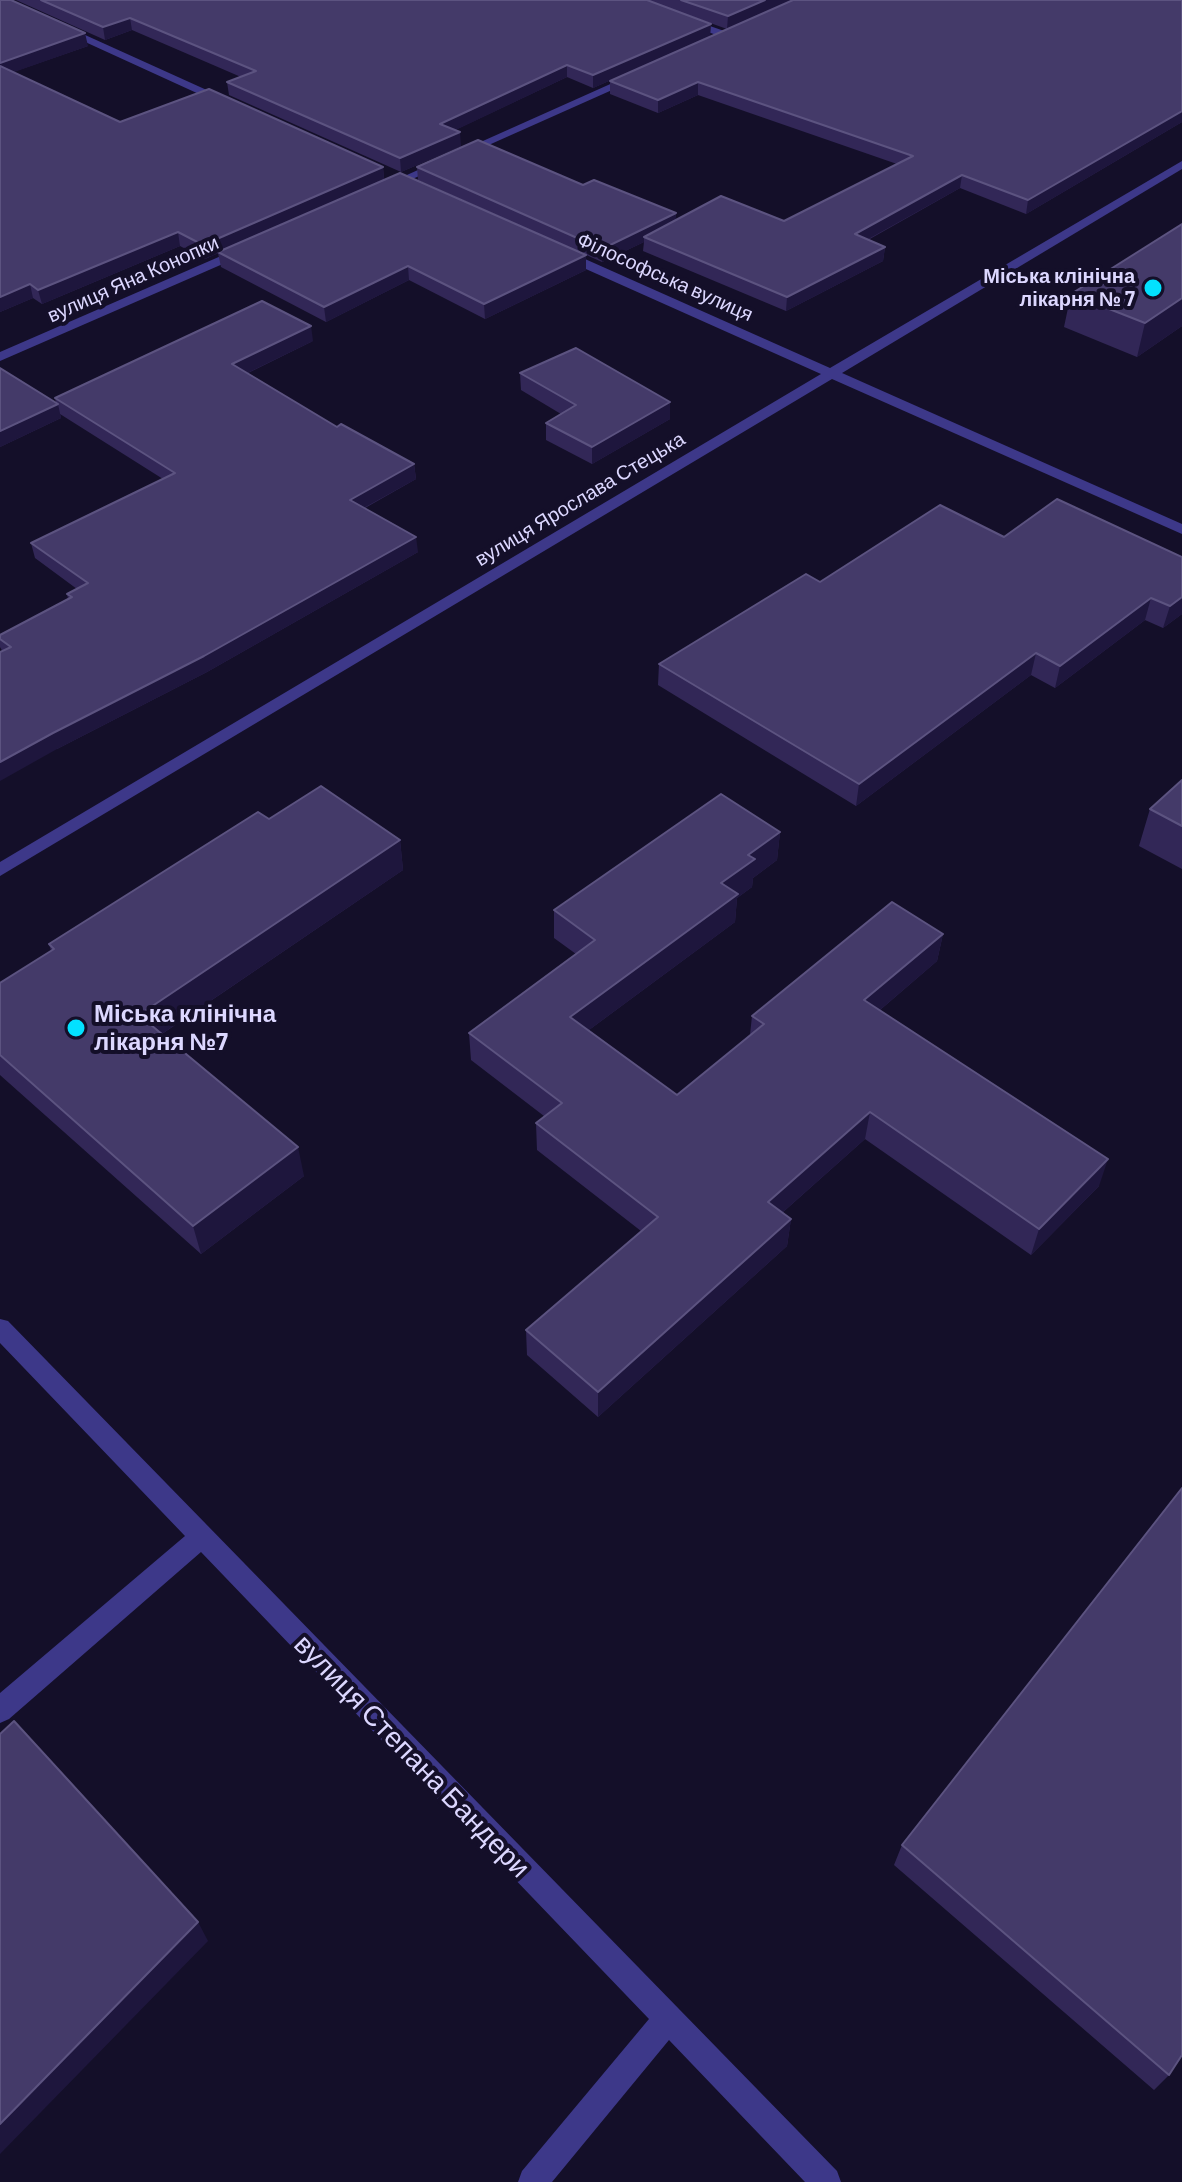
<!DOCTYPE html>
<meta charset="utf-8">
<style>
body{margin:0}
canvas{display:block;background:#140f29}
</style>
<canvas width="1182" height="2182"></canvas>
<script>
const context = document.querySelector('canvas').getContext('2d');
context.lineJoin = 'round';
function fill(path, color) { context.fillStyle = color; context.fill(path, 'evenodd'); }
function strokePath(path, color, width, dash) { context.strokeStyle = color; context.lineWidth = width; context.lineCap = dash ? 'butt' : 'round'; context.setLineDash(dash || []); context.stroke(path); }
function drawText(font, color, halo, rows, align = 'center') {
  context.font = font + ' Barlow,sans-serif'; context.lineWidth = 8; context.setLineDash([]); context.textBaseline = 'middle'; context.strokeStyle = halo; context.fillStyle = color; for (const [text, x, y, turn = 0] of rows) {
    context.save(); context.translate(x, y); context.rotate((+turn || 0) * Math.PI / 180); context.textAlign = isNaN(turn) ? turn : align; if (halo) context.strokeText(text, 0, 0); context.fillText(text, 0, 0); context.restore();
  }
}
const minor = new Path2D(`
 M684,17L730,33L731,35L722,37L680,22Z
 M63,25L231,101L233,103L223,105L59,30Z
 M635,73L639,74V78L390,189L380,187Z
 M1182,161V169L842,373L1182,524V534L832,379L0,876V862L821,374L559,257V251H567L830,368Z
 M244,246L248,247V253L0,361V352Z
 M0,1319L8,1321L837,2171L841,2182H805L669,2040L552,2182H518L522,2171L649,2019L201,1552L9,1719L0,1723V1693L185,1536L0,1343Z`);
const wall = new Path2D(`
 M0,0L88,46L13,72L120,122L383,167L384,180L586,270L485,319L409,280L326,322L221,267L218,253L205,259L180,246L42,304L33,298L0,312Z
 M16,0H792L727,29L663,6L711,24L710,36L593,88L567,77L455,130L461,146L401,172L229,95L227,82L241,77L132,30L105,40Z
 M1182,0V122L1026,214L960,188L868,240L885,247L883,261L786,311L643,251L644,242L602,262L418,180L417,167L583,185L676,213L675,220L784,221L897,164L698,95L658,113L610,94V81Z
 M1182,224V326L1137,357L1064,327L1071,294Z
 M313,341L248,373L337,427L414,464L416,479L365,508L418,552L207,672L57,749L0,647V635L68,599L67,594L77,589L35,558L31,543L163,479L60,414L61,418L0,447V368L56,403L55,398Z
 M520,373L670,419L592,464L546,440V423L561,414L521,390Z
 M1004,537L1182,557V614L1163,628L1145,620L1055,688L1031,675L856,806L658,685L659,664L820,582Z
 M1182,780V869L1139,846L1150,809Z
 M269,819L400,840L403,870L162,1034L304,1176L201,1254L0,1075V983L51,951L49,944Z
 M780,832L777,860L753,878L752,887L737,898L735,922L589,1030L677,1095L750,1035L752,1016L943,934L937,961L880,1010L1099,1186L1031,1255L865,1139L782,1213L791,1219L787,1246L598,1417L527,1355L526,1330L641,1231L537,1150L536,1123L544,1116L471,1060L469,1033L576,954L554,938V910Z
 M902,1845L1169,2075L1154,2090L894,1865Z`);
const shadedWall = new Path2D(`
 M765,0H792L727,29L728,16Z
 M130,18L132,30L105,40L103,27Z
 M711,24L710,36L593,88V75Z
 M85,33L88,46L0,77V63Z
 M567,65V77L441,137L440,124Z
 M698,82V95L658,113V100Z
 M1182,111V122L1026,214L1028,200Z
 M460,132L461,146L401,172L400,158Z
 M383,167L384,180L205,259L203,245Z
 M962,175L960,188L854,247L855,234Z
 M676,213L675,226L644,237V242L602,262V249Z
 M178,232L180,246L42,304L38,290Z
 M885,247L883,261L786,311L787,297Z
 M586,255V270L485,319L484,304Z
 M408,266L409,280L326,322L324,307Z
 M30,284L33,298L0,312V297Z
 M1182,298V326L1137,357L1145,323Z
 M311,326L313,341L235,379L232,364Z
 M670,402V419L592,464V447Z
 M58,404L61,418L0,447V431Z
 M414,464L416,479L351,515L350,500Z
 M416,537L418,552L207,672L57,749L0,781V762Z
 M1182,597V614L1163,628L1170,606Z
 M1151,598L1145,620L1055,688L1060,666Z
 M1036,653L1031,675L856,806L859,784Z
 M780,832L777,860L753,878L752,887L737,898L735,922L570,1044V1017L721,883L748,855Z
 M400,840L403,870L147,1044L139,1015Z
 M943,934L937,961L860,1027L864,1000Z
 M870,1112L865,1139L765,1228L768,1202Z
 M298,1147L304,1176L201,1254L193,1226Z
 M1108,1159L1099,1186L1031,1255L1039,1229Z
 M791,1219L787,1246L598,1417V1392Z
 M198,1922L208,1941L0,2154V2124Z`);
const building = new Path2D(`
 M0,0H11L85,33L0,63Z
 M41,0H647L711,24L593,75L567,65L440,124L460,132L400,158L227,82L256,71L130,18L103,27Z
 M681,0H765L728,16Z
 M793,0H1182V111L1028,200L962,175L855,234L885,247L787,297L644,237L721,196L784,221L913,156L698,82L658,100L610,81Z
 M0,66L120,122L209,89L383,167L203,245L178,232L38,290L30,284L0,297Z
 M478,140L583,185L594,180L676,213L602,249L417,167Z
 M400,173L586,255L484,304L408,266L324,307L218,252Z
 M1182,224V298L1145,323L1071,294Z
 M262,301L311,326L232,364L337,427L341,424L414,464L350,500L416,537L204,656L53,733L0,762V652L11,647L0,639V635L72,597L67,594L88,583L31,543L175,473L55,398Z
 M576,348L670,402L592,447L546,423L576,405L520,373Z
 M0,368L58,404L0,431Z
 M1057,499L1182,557V597L1170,606L1151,598L1060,666L1036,653L859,784L659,664L806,574L820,582L940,505L1004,537Z
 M1182,780V826L1150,809Z
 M321,786L400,840L139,1015L298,1147L193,1226L0,1055V983L54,949L49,944L258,812L269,819Z
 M721,794L780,832L748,855L755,859L721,883L738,894L570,1017L677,1095L764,1024L752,1016L892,902L943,934L864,1000L1108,1159L1039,1229L870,1112L768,1202L791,1219L598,1392L526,1330L658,1217L536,1123L562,1103L469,1033L595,940L554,910Z
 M1182,1488V2055L1169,2075L902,1845Z
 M14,1721L198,1922L0,2124V1734Z`);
const markers = [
 [1153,288,10,"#03e1ff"],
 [76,1028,10,"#03e1ff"]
];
const farPoinames = [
 ["Міська клінічна",1135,276],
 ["лікарня № 7",1135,299]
];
const farStreetnames = [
 ["Філософська вулиця",665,277,24],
 ["вулиця Яна Конопки",133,279,-24],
 ["вулиця Ярослава Стецька",580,499,-31]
];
const poiNames = [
 ["Міська клінічна",94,1014],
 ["лікарня №7",94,1042]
];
const nearStreetnames = [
 ["вулиця Степана Бандери",412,1756,46]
];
fill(minor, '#3d3889');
fill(wall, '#322757');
fill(shadedWall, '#1e163d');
fill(building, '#443a69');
strokePath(building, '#5c5380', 2);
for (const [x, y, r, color] of markers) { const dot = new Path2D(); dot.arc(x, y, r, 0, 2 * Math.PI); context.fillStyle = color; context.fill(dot); strokePath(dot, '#140f29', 3); }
drawText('bold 20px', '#dcd7ff', '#140f29', farPoinames, 'right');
drawText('20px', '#dcd7ff', '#140f29', farStreetnames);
drawText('bold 24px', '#dcd7ff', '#140f29', poiNames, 'left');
drawText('28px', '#dcd7ff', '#140f29', nearStreetnames);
</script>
